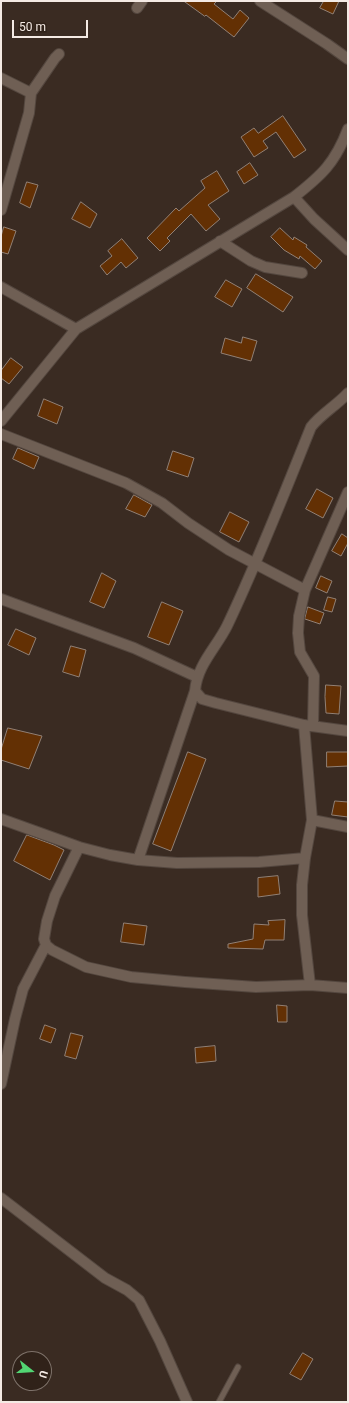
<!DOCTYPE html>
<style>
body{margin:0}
#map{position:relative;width:349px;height:1403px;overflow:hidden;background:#3a2b22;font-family:Roboto,sans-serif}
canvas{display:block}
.frame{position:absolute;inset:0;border:2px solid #f4eae4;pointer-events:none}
.north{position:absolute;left:12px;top:1351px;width:40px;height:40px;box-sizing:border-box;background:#302219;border:1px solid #7e726a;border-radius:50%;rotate:107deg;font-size:11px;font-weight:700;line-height:16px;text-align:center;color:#f4eae4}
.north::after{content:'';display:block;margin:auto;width:14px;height:18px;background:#52d673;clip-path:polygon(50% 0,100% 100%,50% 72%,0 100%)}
.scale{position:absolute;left:12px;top:20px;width:76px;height:18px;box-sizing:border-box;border:2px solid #f4eae4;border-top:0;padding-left:5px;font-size:12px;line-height:14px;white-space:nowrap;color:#f4eae4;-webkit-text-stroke:3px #302219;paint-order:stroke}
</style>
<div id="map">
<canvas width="349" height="1403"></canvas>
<div class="frame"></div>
<div class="north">U</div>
<div class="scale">50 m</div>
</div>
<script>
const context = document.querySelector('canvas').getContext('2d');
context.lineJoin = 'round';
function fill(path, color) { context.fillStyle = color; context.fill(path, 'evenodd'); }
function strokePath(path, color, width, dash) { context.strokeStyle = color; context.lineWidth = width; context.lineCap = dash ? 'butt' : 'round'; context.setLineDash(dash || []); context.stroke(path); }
const building = new Path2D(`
 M184,1H217L214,4L233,19L240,10L249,18L234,37L206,15L205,16Z
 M324,1H339L333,14L320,8Z
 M283,116L306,150L294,158L276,132L263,141L268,148L254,157L241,137L254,128L258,133Z
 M250,163L258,175L244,184L237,172Z
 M217,171L229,191L208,205L220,219L206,231L191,214L167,238L170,241L160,251L147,238L176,208L179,211L205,188L201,181Z
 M27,182L38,185L30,208L20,203Z
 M81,202L97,214L90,228L72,219Z
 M4,227L16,231L8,254L1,252V237Z
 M280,228L293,240L294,237L307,245L306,247L322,261L315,269L300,256L299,259L284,250L271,237Z
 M122,239L138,258L126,268L121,262L107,275L100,266L112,256L108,251Z
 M256,274L293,297L283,312L247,288Z
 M226,280L242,289L232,307L215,297Z
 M243,337L257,341L251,361L221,353L225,338L241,343Z
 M11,358L23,367L9,384L1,378V371Z
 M44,399L63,407L57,424L38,416Z
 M18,448L39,457L34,469L13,459Z
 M173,451L194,458L188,477L167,470Z
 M317,489L333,498L323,518L306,509Z
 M134,495L152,505L145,517L126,509Z
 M230,512L249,522L239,542L220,532Z
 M342,534L348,538V543L341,556L332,551Z
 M102,573L116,581L104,608L90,602Z
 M321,576L332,581L327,593L316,588Z
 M328,597L336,599L332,612L324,610Z
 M162,602L183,611L169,645L148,637Z
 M308,607L324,613L320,624L305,619Z
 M16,629L36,638L29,655L8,645Z
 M71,646L86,650L79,677L63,672Z
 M326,685L341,686L339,714L326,713L325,697Z
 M8,728L42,736L29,769L1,760V750Z
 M188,752L206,759L171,851L153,844Z
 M327,752H348V766L327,767Z
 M335,801L348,802V817L332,815Z
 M27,835L54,845L64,850L50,880L14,861Z
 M278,876L280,894L258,897V878Z
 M285,920L284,940H265L263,949L228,948V944L253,939L254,924L269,925L268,921Z
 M124,923L147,926L144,945L121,942Z
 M277,1005L287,1006V1022H278Z
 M45,1025L56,1029L51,1043L40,1039Z
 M71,1033L83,1036L76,1059L65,1056Z
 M215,1046L216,1061L196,1063L195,1048Z
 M303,1353L313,1359L301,1380L290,1374Z`);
const lane = new Path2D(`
 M219,1402L238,1367`);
const street = new Path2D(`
 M260,1L327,44L348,59
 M137,8L142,1
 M1,78L31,93L29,113L1,210
 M31,93L55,58L59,54
 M294,197L314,219L348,250
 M220,241L251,261L265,267L302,273
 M1,287L76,329
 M348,393C336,406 321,414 311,427C284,494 258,561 227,626C216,648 197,665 195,691L202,699L216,703L304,725L348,731
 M1,421L76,329L294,197C322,175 335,163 348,129
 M1,434L126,483L162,503L188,523L229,550L305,590
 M1,599L134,648L197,677
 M304,725L312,820L305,858L302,885V915L310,985L348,988
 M313,726L314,676L300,652L298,633L299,616L305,590L348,492
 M1,819L79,847
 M312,820L348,827
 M305,858L259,862L177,863L138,860L110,855L79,847L55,896L47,921L44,939L46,945L52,950L86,967L131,977L185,982L256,987L310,985
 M138,860L195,691
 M1,1084L15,1019L23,989L46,945
 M1,1198L105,1278L127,1290L139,1300L160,1341L187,1402`);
fill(building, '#633004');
strokePath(building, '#918075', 1);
strokePath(lane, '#54473f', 7);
strokePath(street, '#54473f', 12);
strokePath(lane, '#6f5f54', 5);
strokePath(street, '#6f5f54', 10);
</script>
